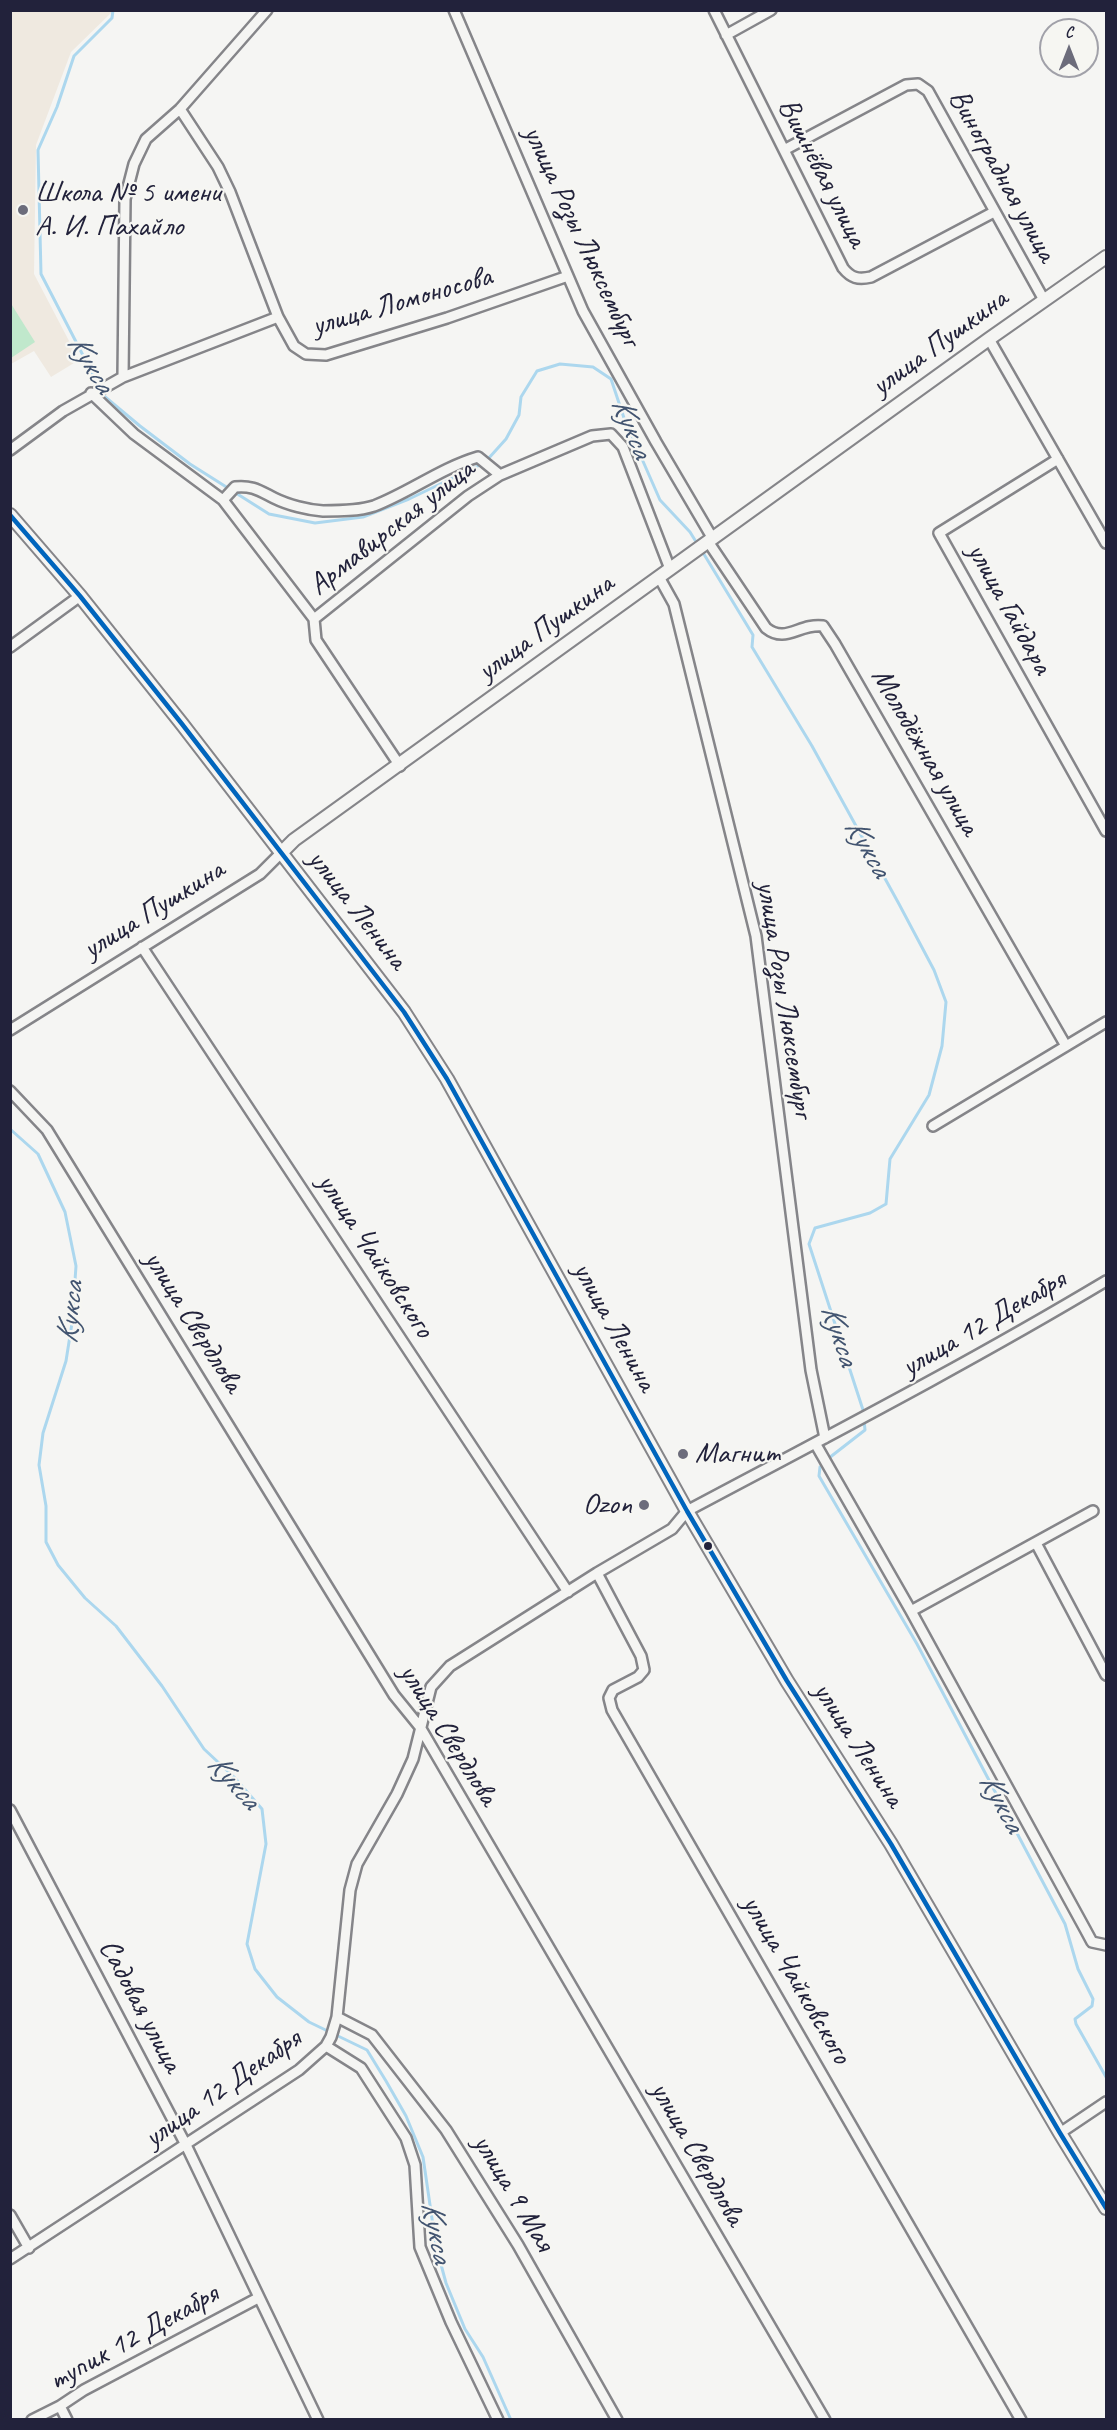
<!DOCTYPE html>
<meta charset="utf-8">
<style>
body{margin:0}
#map{position:relative;width:1117px;height:2430px;overflow:hidden;background:#f5f5f3;font-family:Caveat,sans-serif}
canvas{display:block}
.frame{position:absolute;inset:0;border:12px solid #22223b;pointer-events:none}
.north{position:absolute;left:1039px;top:18px;width:60px;height:60px;box-sizing:border-box;background:#f6f6f2;border:2px solid #a1a1a9;border-radius:50%;rotate:0deg;font-size:16px;font-weight:700;line-height:24px;text-align:center;color:#22223b}
.north::after{content:'';display:block;margin:auto;width:21px;height:27px;background:#6c6c7b;clip-path:polygon(50% 0,100% 100%,50% 72%,0 100%)}
</style>
<div id="map">
<canvas width="1117" height="2430"></canvas>
<div class="frame"></div>
<div class="north">С</div>
</div>
<script>
const context = document.querySelector('canvas').getContext('2d');
context.lineJoin = 'round';
function fill(path, color) { context.fillStyle = color; context.fill(path, 'evenodd'); }
function strokePath(path, color, width, dash) { context.strokeStyle = color; context.lineWidth = width; context.lineCap = dash ? 'butt' : 'round'; context.setLineDash(dash || []); context.stroke(path); }
function drawText(font, color, halo, rows, align = 'center') {
  context.font = font + ' Caveat,sans-serif'; context.lineWidth = 4.5; context.setLineDash([]); context.textBaseline = 'middle'; context.strokeStyle = halo; context.fillStyle = color; for (const [text, x, y, turn = 0] of rows) {
    context.save(); context.translate(x, y); context.rotate((+turn || 0) * Math.PI / 180); context.textAlign = isNaN(turn) ? turn : align; if (halo) context.strokeText(text, 0, 0); context.fillText(text, 0, 0); context.restore();
  }
}
const built = new Path2D(`
 M11,11H111V13L71,52L36,145L34,274L79,360L51,377L34,351L11,364Z`);
const green = new Path2D(`
 M10,302L35,342L11,358H10Z`);
const stream = new Path2D(`
 M113,10L112,18L74,56L57,107L38,150L41,274L104,396L140,426L190,464L269,514L315,523L363,517L409,499L480,465
 M488,459L506,439L519,415L521,397L537,371L560,364L593,367L611,379L624,418L660,500L690,532L698,545
 M702,551L753,635L752,647L812,746L899,904L934,970L946,1002L942,1046L929,1095L890,1159L886,1204L870,1213L815,1228L809,1244L864,1413
 M10,1129L38,1154L65,1212L76,1266L72,1323L66,1361L43,1433L39,1465L46,1506V1542L58,1565L85,1598L116,1626L162,1686L204,1749L234,1777L262,1809L266,1844L247,1944L255,1969L277,1997L309,2022L367,2050L386,2081L406,2116L423,2157L436,2246L446,2283L465,2329L483,2357L511,2420
 M829,1458L865,1430L864,1420
 M820,1467L819,1476L917,1644L1065,1924L1078,1969L1093,1999L1092,2006L1075,2019L1076,2024L1106,2077`);
const minor = new Path2D(`
 M454,10L583,311L656,442L713,539
 M714,10L843,268C851,278 858,280 871,277L994,212
 M726,35L771,10
 M180,109L218,167L230,192L278,317L294,346L306,354L326,355L447,318L568,276
 M784,150L906,85L918,84L928,91L1044,300
 M989,339L1106,543
 M123,377L125,199L134,164L146,139L180,109L267,10
 M91,393L134,434L223,500L314,619L316,640L400,766
 M10,450L63,411L123,377L278,317
 M1058,459L939,533L1106,831
 M223,500L235,487C252,485 260,491 274,498C288,505 308,510 323,511C339,511 359,511 374,506C410,492 441,468 478,457L500,475
 M709,543L766,628C786,644 799,623 823,626L835,644L1066,1046
 M659,577L674,604L756,936L811,1370L825,1438
 M314,619L468,496L500,475L592,436L611,434L623,447L670,569
 M10,647L80,596
 M142,947L568,1592
 M10,1030L260,874L281,853
 M10,1091L47,1130L394,1695L420,1727L825,2420
 M933,1126L1106,1022
 M815,1443L911,1611L1085,1929L1092,1942L1106,1945
 M1036,1543L1106,1675
 M597,1573L641,1656L644,1670L638,1677L613,1690L609,1698L612,1710L1021,2420
 M911,1611L1093,1511
 M10,1810L186,2145L318,2420
 M337,2017L372,2035L446,2130L518,2245L617,2420
 M326,2046L361,2068L406,2138L415,2165L420,2247L451,2322L498,2420
 M1060,2133L1106,2102
 M10,2215L29,2248
 M10,2259L299,2070L326,2046L331,2037L337,2017L350,1890L357,1864L397,1794L413,1759L431,1687L450,1666L597,1573L672,1529L687,1511C828,1436 969,1363 1106,1281
 M60,2406L67,2420
 M32,2420L60,2406L84,2390L258,2298`);
const tertiary = new Path2D(`
 M10,515L80,596L182,724L404,1012L447,1079L687,1511L787,1681L891,1844L1060,2133L1106,2208
 M281,853L294,840L989,339L1106,257`);
const bus1 = new Path2D(`
 M10,515L80,596L182,724L404,1012L447,1079L687,1511L787,1681L891,1844L1060,2133L1106,2208`);
const markers = [
 [23,210,6,"#6c6c7b"],
 [683,1454,6,"#6c6c7b"],
 [644,1505,6,"#6c6c7b"],
 [708,1546,5,"#22223b"]
];
const streetNames = [
 ["Вишнёвая улица",822,173,63],
 ["Виноградная улица",1002,176,61],
 ["улица Розы Люксембург",581,236,65],
 ["улица Ломоносова",402,302,-16],
 ["улица Пушкина",940,343,-36],
 ["Армавирская улица",392,528,-38],
 ["улица Гайдара",1009,609,61],
 ["улица Пушкина",546,628,-36],
 ["Молодёжная улица",925,752,60],
 ["улица Пушкина",154,910,-32],
 ["улица Ленина",357,910,52],
 ["улица Розы Люксембург",784,999,81],
 ["улица Чайковского",375,1256,57],
 ["улица Свердлова",193,1322,58],
 ["улица 12 Декабря",984,1324,-30],
 ["улица Ленина",614,1327,61],
 ["улица Свердлова",448,1735,58],
 ["улица Ленина",858,1745,57],
 ["улица Чайковского",796,1980,60],
 ["Садовая улица",140,2006,62],
 ["улица 12 Декабря",223,2089,-35],
 ["улица Свердлова",697,2154,60],
 ["улица 9 Мая",513,2193,59],
 ["тупик 12 Декабря",134,2338,-29]
];
const poiNames = [
 ["Школа № 5 имени",35,193],
 ["А. И. Пахайло",35,227],
 ["Магнит",695,1454],
 ["Ozon",632,1505,"right"]
];
const waterNames = [
 ["Кукса",90,364,59],
 ["Кукса",631,428,68],
 ["Кукса",867,848,60],
 ["Кукса",71,1313,-84],
 ["Кукса",839,1335,72],
 ["Кукса",233,1782,49],
 ["Кукса",1001,1803,62],
 ["Кукса",436,2232,79]
];
fill(built, '#efe9e0');
fill(green, '#c0e8cc');
strokePath(stream, '#acd7ee', 3);
strokePath(minor, '#858589', 14);
strokePath(tertiary, '#858589', 16);
strokePath(minor, '#f5f5f3', 9);
strokePath(tertiary, '#f5f5f3', 12);
strokePath(bus1, '#0065bd', 4.5);
for (const [x, y, r, color] of markers) { const dot = new Path2D(); dot.arc(x, y, r, 0, 2 * Math.PI); context.fillStyle = color; context.fill(dot); strokePath(dot, '#f6f6f2', 2); }
drawText('30px', '#22223b', '#f6f6f2', streetNames);
drawText('30px', '#22223b', '#f6f6f2', poiNames, 'left');
drawText('italic 32px', '#425470', '#f6f6f2', waterNames);
</script>
